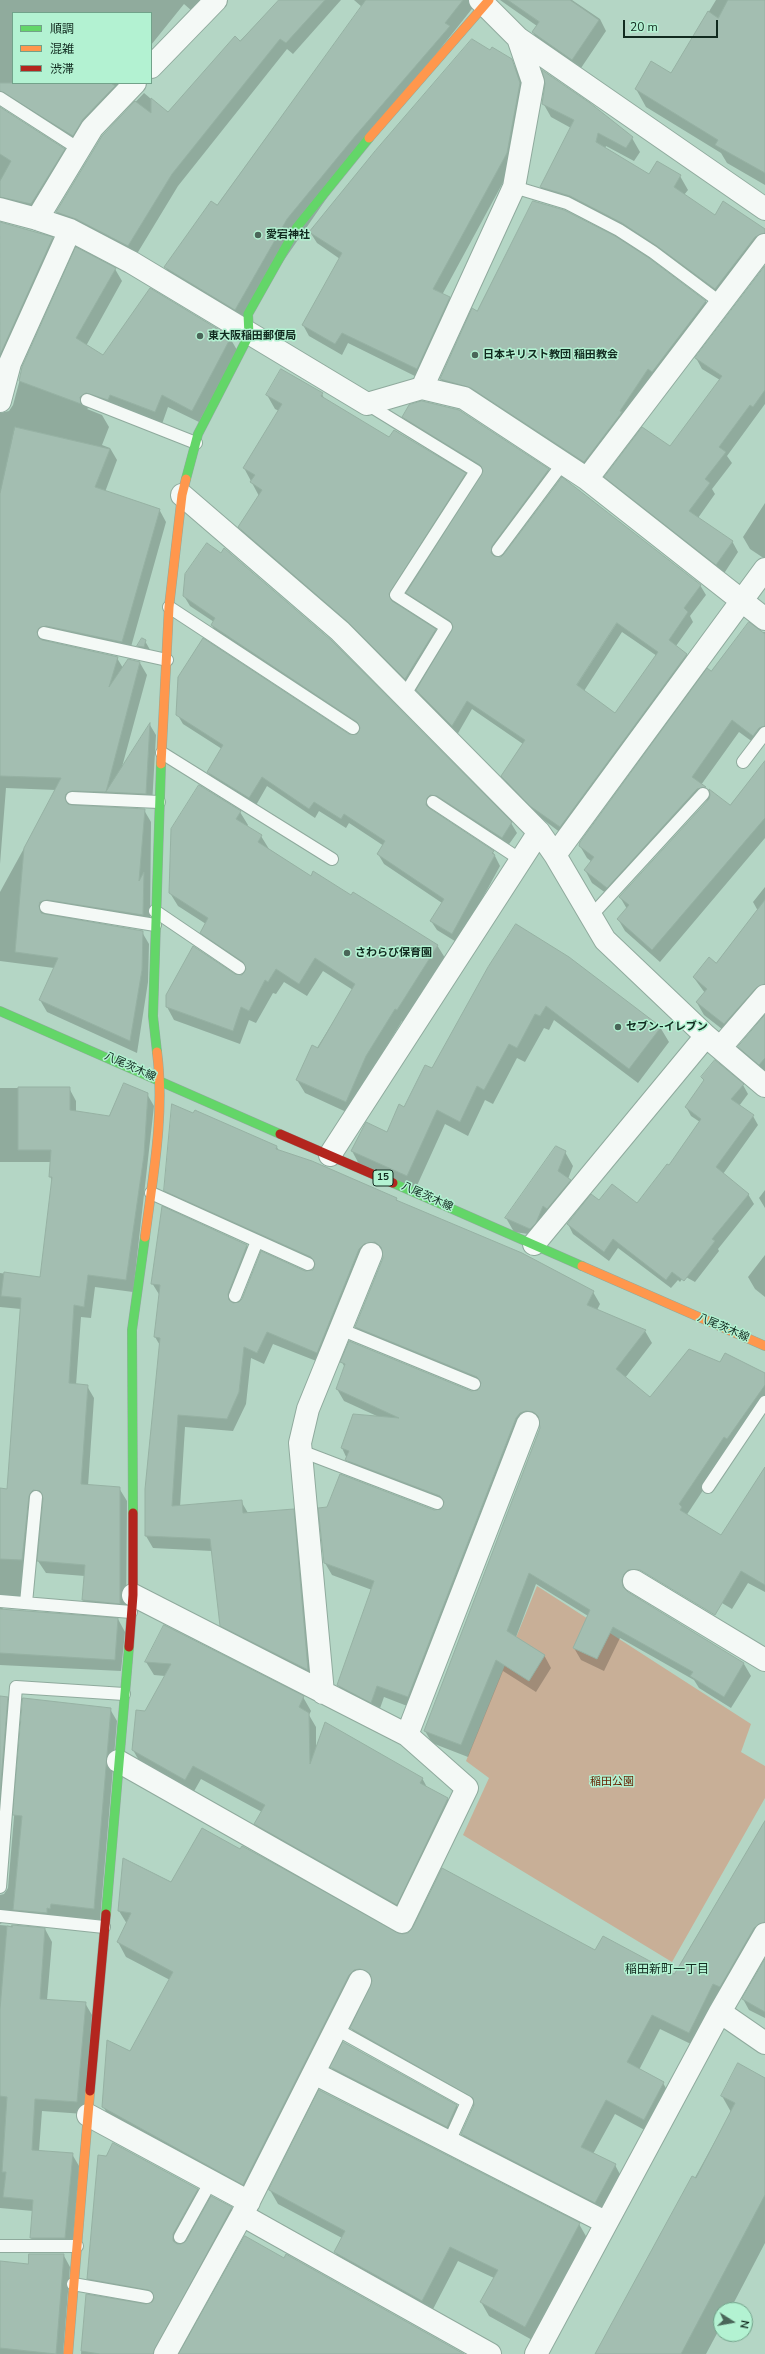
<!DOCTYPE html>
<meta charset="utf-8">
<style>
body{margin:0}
#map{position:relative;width:765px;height:2354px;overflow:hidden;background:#b4d6c5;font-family:"Nunito Sans","Noto Sans JP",sans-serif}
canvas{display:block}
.legend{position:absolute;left:12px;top:12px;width:140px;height:72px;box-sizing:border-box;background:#b3f2d2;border:1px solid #72a28a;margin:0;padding:5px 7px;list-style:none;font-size:12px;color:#112a1f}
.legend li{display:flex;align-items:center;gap:8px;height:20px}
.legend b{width:20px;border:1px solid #72a28a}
.north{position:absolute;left:713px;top:2302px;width:40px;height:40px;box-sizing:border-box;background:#b3f2d2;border:1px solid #72a28a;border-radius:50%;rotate:101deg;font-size:11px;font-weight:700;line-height:16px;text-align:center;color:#112a1f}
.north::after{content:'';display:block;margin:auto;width:14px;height:18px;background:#4a6659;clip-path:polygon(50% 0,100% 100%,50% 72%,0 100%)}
.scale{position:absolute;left:623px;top:20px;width:95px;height:18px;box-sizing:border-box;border:2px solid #112a1f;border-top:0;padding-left:5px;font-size:12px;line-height:14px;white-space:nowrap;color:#112a1f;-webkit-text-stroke:3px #b3f2d2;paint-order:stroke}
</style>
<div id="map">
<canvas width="765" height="2354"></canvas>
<ul class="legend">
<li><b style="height:5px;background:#63d668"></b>順調</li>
<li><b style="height:5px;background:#ff974d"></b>混雑</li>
<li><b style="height:5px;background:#b3261e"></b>渋滞</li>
</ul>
<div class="north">N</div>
<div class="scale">20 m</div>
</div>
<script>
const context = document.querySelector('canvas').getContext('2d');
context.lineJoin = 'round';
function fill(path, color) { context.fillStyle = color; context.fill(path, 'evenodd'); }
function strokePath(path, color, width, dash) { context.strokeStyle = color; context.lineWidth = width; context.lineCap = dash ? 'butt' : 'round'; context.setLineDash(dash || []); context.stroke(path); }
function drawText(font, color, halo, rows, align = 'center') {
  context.font = font + ' "Nunito Sans","Noto Sans JP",sans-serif'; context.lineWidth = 3; context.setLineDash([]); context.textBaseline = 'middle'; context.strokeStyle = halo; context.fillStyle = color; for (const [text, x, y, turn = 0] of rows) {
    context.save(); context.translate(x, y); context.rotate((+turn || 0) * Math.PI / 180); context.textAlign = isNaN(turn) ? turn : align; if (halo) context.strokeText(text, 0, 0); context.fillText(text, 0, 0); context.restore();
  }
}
const green = new Path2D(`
 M537,1586L751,1724L741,1752L765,1766V1798L672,1962L463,1835L489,1778L466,1761Z`);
const shadow = new Path2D(`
 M0,0H202L192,11L184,4L151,45V13H13V83H136L80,147L4,103L0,107Z
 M281,0H341L293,54L287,49L178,186L135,257L64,224L57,212L103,136L144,93L168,113Z
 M354,0H479L362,147L242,321L172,279L165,267L217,207L362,7Z
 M500,0H572L600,19L606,31L579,71L539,44L533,32L537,26Z
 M716,0H747L765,11V185L727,163L721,153L646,107L636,89L671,74Z
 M490,52L511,60L518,72L526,95L513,164L442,295L449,298L456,309L423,380L348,343L342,355L309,336L303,325L340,259L317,243L310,232Z
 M543,103L589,104L632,138L640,152L634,161L606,146L605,149L649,176H680L688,190L684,195L715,216L758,225L765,237L723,302L631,237L549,201L541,187L571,128L551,117Z
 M0,108L64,149L71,162L38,216L0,211Z
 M0,223L52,238L59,250L0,390Z
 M648,259L706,302L713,315L592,474L448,392L441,379L473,310L478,312Z
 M765,267V404L727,456L732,463L712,489L715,494L698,518L732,541L738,552L723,575L612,488L606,477L670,447L720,380L702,369L696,358Z
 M115,269L122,281L86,346L103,356L230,338L237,350L199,422L168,407L162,424L93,405L87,409L102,415L109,427L102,445L110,448L117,460L105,492L159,509L166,522L129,654L53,638L44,642L117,658L123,668L140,663L147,675L122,767L150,725L156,735L152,805L79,802L71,806L144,810L151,822L150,927L55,911L47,916L142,932L149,944L148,982L137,1053L47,1012L40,1000L54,968L0,961V892L56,790L6,788L0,864V413L9,411L13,405L23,368Z
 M322,394L325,400L390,438L465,474L473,489L484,472L409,426L404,417L548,470L554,479L497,558L700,585L706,595L690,616L693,622L676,646L686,654L692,664L565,836L537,815L508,785L502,776L523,744L472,709L457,735L423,700L417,690L431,668L429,667L414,692L247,541L239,527L259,496L244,468L279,411L275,409L267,395ZM407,591L413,602L454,628L444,645L435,630L397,606ZM622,632L657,656L616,714L584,691Z
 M765,503V559L750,549L743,537Z
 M184,596L511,823L517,833L507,847L432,808L431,811L493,852L500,866L458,943L437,930L431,921L442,903L384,864L378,854L384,846L349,823L346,828L319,811L315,818L267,786L255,807L213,782L208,772L222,749L183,724L177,714L349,735L356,736L361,730L217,635L212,625L214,622L190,606Z
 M763,632H765V743L761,748L739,732L701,785L712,800L730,807L765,763V838L660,962L625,931L618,919L627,909L620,897L709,800L704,801L614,899L592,883L585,870L592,862L587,858L580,846L711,672Z
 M145,641L153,655L146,659L138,646Z
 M240,812L248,825L247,827L261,836L269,849L311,877L352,897L437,945L445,958L404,1023L402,1021L373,1069L353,1115L305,1093L297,1080L353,990L323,971L307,996L284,982L276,994L273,993L256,1023L249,1020L240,1044L174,1020L167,1007L235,975L242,976L246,971L209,946L201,933L206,924L178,906L170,893Z
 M765,887V999L731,1036L704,1015L697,1003L705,993L694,978L716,964L758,911L753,902Z
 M489,968L660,1027L669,1042L638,1083L554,1020L549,1030L544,1028L525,1062L517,1058L493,1104L485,1100L468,1136L445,1124L415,1190L360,1166L352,1151L387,1133L432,1070Z
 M765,1017V1075L746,1059L739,1047Z
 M743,1085L748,1094L739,1106L753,1116L758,1125L723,1174L748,1194L754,1204L718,1249L719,1251L695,1282L684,1276L680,1282L678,1280L671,1288L618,1248L609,1261L573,1234L568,1224L600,1202L638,1205L670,1167L700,1122L691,1116L686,1107Z
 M0,1088H69L76,1101V1112L110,1117L147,1094L154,1106L133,1292L95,1287L91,1318L81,1317L76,1385L87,1386L94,1398L88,1486L119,1488L127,1501L126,1615L90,1612L83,1600L85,1576L46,1573L38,1561L44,1501L37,1505L24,1607L4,1606L2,1610L118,1619L125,1632L121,1671L0,1665V1489L8,1490L21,1309L0,1307V1273L41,1278L52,1181L50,1176L51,1162H0Z
 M277,1147L279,1151L396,1199L398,1202L593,1292L600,1304L597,1310L645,1331L652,1343L625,1378L650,1398L720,1363L765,1374V1406L731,1448L686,1516L722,1536L765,1471V1592L748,1583L732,1609L641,1555L620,1590L744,1664L751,1676L731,1708L699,1688L694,1680L620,1638L604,1671L581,1660L574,1648L588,1616L536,1584L516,1637L544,1655L551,1668L536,1692L503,1671L468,1757L432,1743L425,1731L541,1428V1423L534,1422L415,1709L384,1697L378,1714L345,1697L338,1685L372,1590L332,1575L325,1563L434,1511L442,1510L444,1506L353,1472L342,1448L379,1417L344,1401L337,1389L345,1368L342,1362L471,1392L479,1391L481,1387L363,1339L356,1327L384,1259L383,1254L376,1253L324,1364L273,1344L264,1364L251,1358L246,1404L233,1431L185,1427L180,1507L241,1501L248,1513L293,1510L300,1522L314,1682L228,1638L221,1625L212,1551L153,1548L146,1536L161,1347L155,1337L160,1296L152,1283L247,1246L254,1258L235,1304L305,1272L313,1271L315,1267L172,1203L165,1190Z
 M557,1147L565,1152L573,1166L568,1179L578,1194L543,1236L514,1232L506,1218Z
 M765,1190V1208L759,1198Z
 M765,1255V1297L755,1289L748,1277Z
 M165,1626L303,1697L311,1711L309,1715L316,1727V1747L422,1778L428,1789L448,1799L455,1812L404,1917L263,1838L256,1824L262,1812L201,1779L193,1793L141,1764L133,1750L146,1712L165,1676L154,1675L146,1662Z
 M0,1697L7,1698L14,1710L0,1887Z
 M24,1699L110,1709L117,1721L100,1920L58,1916L57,1921L8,1920L0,1924V1895L4,1894L8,1888Z
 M765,1821V1932L697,2047L660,2029L639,2070L663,2083L671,2097L652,2134L615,2114L593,2154L615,2165L623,2180L603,2217L470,2149L462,2134L474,2107L360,2043L351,2028L372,1984L369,1983L252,2199L111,2121L103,2106L170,1980L126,1957L118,1942L127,1924L119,1911L171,1884L402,1936L595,1952L675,1976Z
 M0,1925L45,1929L52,1942L47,2000L85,2003L92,2015L84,2114L42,2111L39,2151L72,2154L79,2166L72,2250H38L31,2238L33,2211L0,2208Z
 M765,1971V2018L749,2010L743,1999Z
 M344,2043L457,2106L463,2116L453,2137L337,2078L332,2067Z
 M765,2079V2243L730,2310H721V2326L706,2354H598L731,2112L722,2096Z
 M197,2189L204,2202L180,2246L231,2208L238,2220L164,2354H81L87,2295L146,2305L154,2301L95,2291L88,2279Z
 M270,2190L579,2224L587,2238L534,2341L489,2316L481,2302L494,2278L458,2261L430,2315L343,2266L335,2252L342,2238L278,2204Z
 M63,2254L70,2267L63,2354H0V2262L29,2265Z`);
const building = new Path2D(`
 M279,0H325L286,43L280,39L172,174L128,246L76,219L56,212L102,136L135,101L151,113V98L168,112L235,36L240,41Z
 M366,0H463L445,23L450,26L356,135L287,219L235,310L164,267L211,201L217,205Z
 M508,0H570L599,20L572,60L532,32L539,22Z
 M728,0H765V173L715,145L718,140L635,89L651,61L671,73L708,11L718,18Z
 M472,39L490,50L492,47L512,59L520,83L507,153L433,289L450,297L417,369L342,333L335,344L302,325L342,253L309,232L375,151Z
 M542,70L590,103L633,137L626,148L598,133L596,142L649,174L657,161L681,175L674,187L715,215L723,201L765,229V233L755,237L715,289L657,246L622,223L570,196L540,187L574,120L542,104L545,84Z
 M0,83H111L115,86L83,119L73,136L0,91Z
 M0,107L65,149L31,204L0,197V181L11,161L0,154Z
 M533,201L564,210L615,236L649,258L706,301L652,372L648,369L620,411L622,412L584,462L471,388L440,379L472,308L477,311Z
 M0,222L53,237L0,355Z
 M76,247L116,268L76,338L103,355L150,288L231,337L192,411L162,395L155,412L110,395L108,400L86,393L80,397L81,404L19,381L22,367Z
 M765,266V390L753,407L750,405L719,447L726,452L705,479L710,483L689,511L733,541L716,565L604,477L642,427L670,446L722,376L695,358Z
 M281,369L323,393L321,396L389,437L394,430L466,473L389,594L392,601L436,629L405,679L348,622L238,527L262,490L250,482L255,475L243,468L282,404L266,395Z
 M422,401L459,410L549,469L492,546L491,553L494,556L501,557L504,554L562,477L701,585L684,608L688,612L669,640L687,654L560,827L530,806L501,776L525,740L467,701L452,726L416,690L453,627L450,621L406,593L483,471L480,465L402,417L409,405ZM617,623L658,652L615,713L577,685Z
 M15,427L110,449L95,487L160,509L122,642L46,626L39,628L37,632L39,638L42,640L118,657L109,687L128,659L140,662L106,792L72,791L66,794L65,798L68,804L72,805L145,809L139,881L144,872L143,915L47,900L40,902L39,906L41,913L45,914L143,931L142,970L130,1041L39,1000L58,958L15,952L24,848L61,778L0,776V494Z
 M207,543L221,553L224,548L331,640L512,822L502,838L437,796L430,795L427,798L426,805L429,808L494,851L492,853L495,855L452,934L430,921L444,899L377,854L385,841L344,814L341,819L314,802L309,809L262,777L249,798L207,772L223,745L176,715L178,677L203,638L349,734H357L360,728L357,722L211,625L215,618L183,596L185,574Z
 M749,622L765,634V726L759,728L753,736L732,720L692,777L706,787L697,789L607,888L584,870L594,857L579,846L580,842L707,668L711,671Z
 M142,638L146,640L144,647L137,646Z
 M150,723L146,794L106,792Z
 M765,761V818L652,950L617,919L629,905L619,897L709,799L710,795L709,789L730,805Z
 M199,785L241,811L236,819L262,835L258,842L311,876L313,871L351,895L353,892L438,945L397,1010L395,1009L366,1056L346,1102L296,1080L312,1045L318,1048L355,984L315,958L299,984L276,969L268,982L265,980L249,1011L241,1007L233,1031L166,1007V995L193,946L235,974L242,975L246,969L243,962L200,933L208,918L169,893L171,829Z
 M765,900V984L756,988L724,1024L696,1002L707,989L693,977L709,957L716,963Z
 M516,924L569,957L661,1027L629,1069L546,1006L540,1016L535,1014L517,1048L509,1044L484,1090L477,1086L460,1122L437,1110L407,1176L351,1151L366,1122L387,1132L399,1104L404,1107L425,1065L432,1068L488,967Z
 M765,1015V1058L759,1065L738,1047Z
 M715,1060L744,1084L731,1099L754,1115L716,1167L749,1194L712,1239L715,1241L684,1281L672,1272L666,1280L613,1239L604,1252L567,1224L591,1194L599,1200L612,1184L637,1203L667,1164L669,1165L701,1119L685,1107L704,1080L701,1077Z
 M124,1083L148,1093L144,1155L126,1280L88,1275L84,1307L74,1305L69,1383L88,1385L81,1484L120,1487V1604L82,1600L85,1565L37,1561L43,1498L40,1491L33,1490L29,1496L22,1560L0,1559V1488L7,1489L21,1298L1,1296L4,1272L40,1277L52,1177H49L51,1150H18V1087H70V1110L109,1116Z
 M172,1104L193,1113L195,1110L197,1111L277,1146L276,1149L312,1161L397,1198L396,1200L522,1253L594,1291L587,1305L646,1330L616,1369L650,1397L689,1349L720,1362L725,1353L765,1373V1385L727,1439L724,1437L679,1504L682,1507L680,1510L721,1535L765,1467V1585L741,1571L715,1615L640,1570H628L624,1574L622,1580L623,1587L628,1592L744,1663L724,1697L690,1676L693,1672L613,1627L597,1659L573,1648L590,1610L529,1573L507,1631L545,1655L529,1681L496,1660L461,1745L424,1731L540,1428L538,1416L533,1412L526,1411L520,1413L516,1418L408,1697L377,1686L371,1703L337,1685L374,1581L324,1563L318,1508L327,1507L340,1474L434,1510L441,1509L444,1502L440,1496L345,1460L349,1451L341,1448L353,1414L399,1418L336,1389L345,1364L340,1362L349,1341L471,1391L478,1390L481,1383L477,1377L355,1327L383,1258L381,1247L375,1242L364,1244L359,1249L317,1353L267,1332L257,1353L244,1347L239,1392L227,1419L178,1415L172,1506L242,1500L243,1513L294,1509L308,1670L220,1626L210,1539L145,1536V1489L160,1338L154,1337L160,1285L151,1284L162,1206L247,1245L228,1294L229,1300L233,1303L239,1302L242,1299L261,1251L305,1271L313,1270L315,1264L311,1257L164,1191Z
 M556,1146L566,1151L558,1171L571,1180L547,1209L543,1206L536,1223L530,1229L505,1218Z
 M0,1609L118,1618L115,1660L0,1653Z
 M164,1625L304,1696L299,1707L309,1713L310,1764L325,1722L423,1778L420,1783L448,1798L397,1905L254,1824L265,1805L193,1766L185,1780L132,1750L136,1710L145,1711L171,1664L145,1662Z
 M0,1696L8,1697L0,1793Z
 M23,1698L111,1708L94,1909L51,1904L50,1909L47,1908V1913L13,1910L22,1816L13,1815Z
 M765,1821V1922L754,1928L720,1987L713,1984L689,2033L652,2015L627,2062L664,2082L644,2120L606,2100L581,2147L616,2164L595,2203L461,2134L474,2105L473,2098L350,2028L372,1981L370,1974L360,1969L354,1970L349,1975L243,2185L102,2107L107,2040L130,2051L173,1972L117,1942L131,1913L118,1911L123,1858L171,1882L202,1828L240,1849L242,1846L402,1934L408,1933L413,1927L442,1868L595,1950L603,1936L674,1974Z
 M12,1925L45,1928L40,1999L86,2002L77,2102L35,2099L32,2150L73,2153L65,2238H30L33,2200L3,2197L6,2172H2L7,2097L0,2096V2009L7,1926L12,1927Z
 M765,1959V2012L742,1999Z
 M343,2042L457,2105L447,2127L330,2067Z
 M738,2063L765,2078V2195L681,2354H595L692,2176L696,2178L735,2103L721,2096Z
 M319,2090L580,2223L525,2327L480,2302L498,2270L450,2247L422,2301L334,2252L345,2231L269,2190Z
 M113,2143L198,2189L173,2234V2241L177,2244H181L186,2241L211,2196L232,2207L153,2354H100L81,2351L86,2294L146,2304L152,2302L154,2298L152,2292L148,2290L87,2279L98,2155L106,2156Z
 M245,2236L284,2258L286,2254L291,2257L464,2354H179Z
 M29,2254H64L56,2354L0,2348V2261L28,2264Z`);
const lane = new Path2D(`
 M0,98L79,149
 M514,187L567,203L619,230L653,252L721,303
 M87,400L196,443
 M367,404L476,471L396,595L446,627L404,696
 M498,550L563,463
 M169,607L353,728
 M44,633L167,660
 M162,753L332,859
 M743,762L765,733
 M72,798L159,802
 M433,802L521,860
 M46,907L155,925
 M155,911L239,968
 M591,916L703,794
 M151,1193L308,1264
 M235,1296L257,1241
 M340,1329L474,1384
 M301,1451L437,1503
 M708,1487L765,1402
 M0,1601L131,1612
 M26,1603L36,1497
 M0,1887L16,1687L124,1694
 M0,1916L104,1927
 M336,2029L467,2102L449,2142
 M180,2237L211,2181
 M0,2246H77
 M73,2284L147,2297`);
const street = new Path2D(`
 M480,0L518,38L765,209
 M151,67L216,0
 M0,209L37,219L70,230L131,262L367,404L422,388L464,398L587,479L765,619
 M37,219L92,128L135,83
 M422,388L514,187L533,82L518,38
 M0,401L10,363L70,230
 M587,479L765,245
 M182,495L340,631L539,832L555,855L605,940L706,1036L765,1086
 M555,855L765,569
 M720,1048L765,996
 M330,1155L539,832
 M534,1244L706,1036
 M634,1581L765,1660
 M323,1693L300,1443L308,1409L371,1254
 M407,1735L528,1423
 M118,1761L402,1922L467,1788L407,1735L133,1595
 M720,2012L765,2043
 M314,2073L605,2222
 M88,2115L249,2202
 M242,2215L490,2354
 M165,2354L242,2215L360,1981
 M536,2354L720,2012L765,1934`);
const fast = new Path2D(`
 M186,479L198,434L249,335L248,314L297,227L369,138
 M0,1011L280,1134
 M157,1052L153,1016L161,764
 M393,1183L582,1266
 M133,1513L132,1330L145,1237
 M106,1914L129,1647`);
const slow = new Path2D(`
 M369,138L489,0
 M161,764L169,607L182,495L186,479
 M145,1237C153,1176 165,1113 157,1052
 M582,1266L765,1346
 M68,2354L90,2091`);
const jam = new Path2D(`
 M280,1134L393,1183
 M129,1647L133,1595V1513
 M90,2091L106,1914`);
const markers = [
 [258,235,4,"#4a6659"],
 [200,336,4,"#4a6659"],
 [475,355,4,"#4a6659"],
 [347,953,4,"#4a6659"],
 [618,1027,4,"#4a6659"]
];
const shields = [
 [383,1178,20]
];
const shieldNames = [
 ["15",383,1178]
];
const poiNames = [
 ["愛宕神社",266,235],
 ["東大阪稲田郵便局",208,336],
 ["日本キリスト教団 稲田教会",483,355],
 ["さわらび保育園",355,953],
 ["セブン-イレブン",626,1027]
];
const streetNames = [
 ["八尾茨木線",130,1067,24],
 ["八尾茨木線",427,1197,24],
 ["八尾茨木線",723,1328,23]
];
const parkNames = [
 ["稲田公園",612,1782]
];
const neighbourhoodNames = [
 ["稲田新町一丁目",667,1970]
];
fill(green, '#c8af97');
fill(shadow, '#0003');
fill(building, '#a3beb1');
strokePath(building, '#96b1a3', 1);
strokePath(lane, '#8faa9d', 14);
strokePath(street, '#8faa9d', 24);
strokePath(fast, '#8faa9d', 10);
strokePath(slow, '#8faa9d', 10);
strokePath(jam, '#8faa9d', 10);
strokePath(lane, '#f4f9f6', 12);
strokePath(street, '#f4f9f6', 22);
strokePath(fast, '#63d668', 9);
strokePath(slow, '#ff974d', 9);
strokePath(jam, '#b3261e', 9);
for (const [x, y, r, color] of markers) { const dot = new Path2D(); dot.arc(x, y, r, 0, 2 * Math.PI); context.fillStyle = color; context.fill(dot); strokePath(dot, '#b3f2d2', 1.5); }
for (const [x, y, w] of shields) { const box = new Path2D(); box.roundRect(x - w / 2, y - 8, w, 16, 3); context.fillStyle = '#b3f2d2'; context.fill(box); strokePath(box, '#112a1f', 1); }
drawText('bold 10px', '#112a1f', null, shieldNames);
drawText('bold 11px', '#112a1f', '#b3f2d2', poiNames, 'left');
drawText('11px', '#112a1f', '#b3f2d2', streetNames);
drawText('11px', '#652100', '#b3f2d2', parkNames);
drawText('12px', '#112a1f', '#b3f2d2', neighbourhoodNames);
</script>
